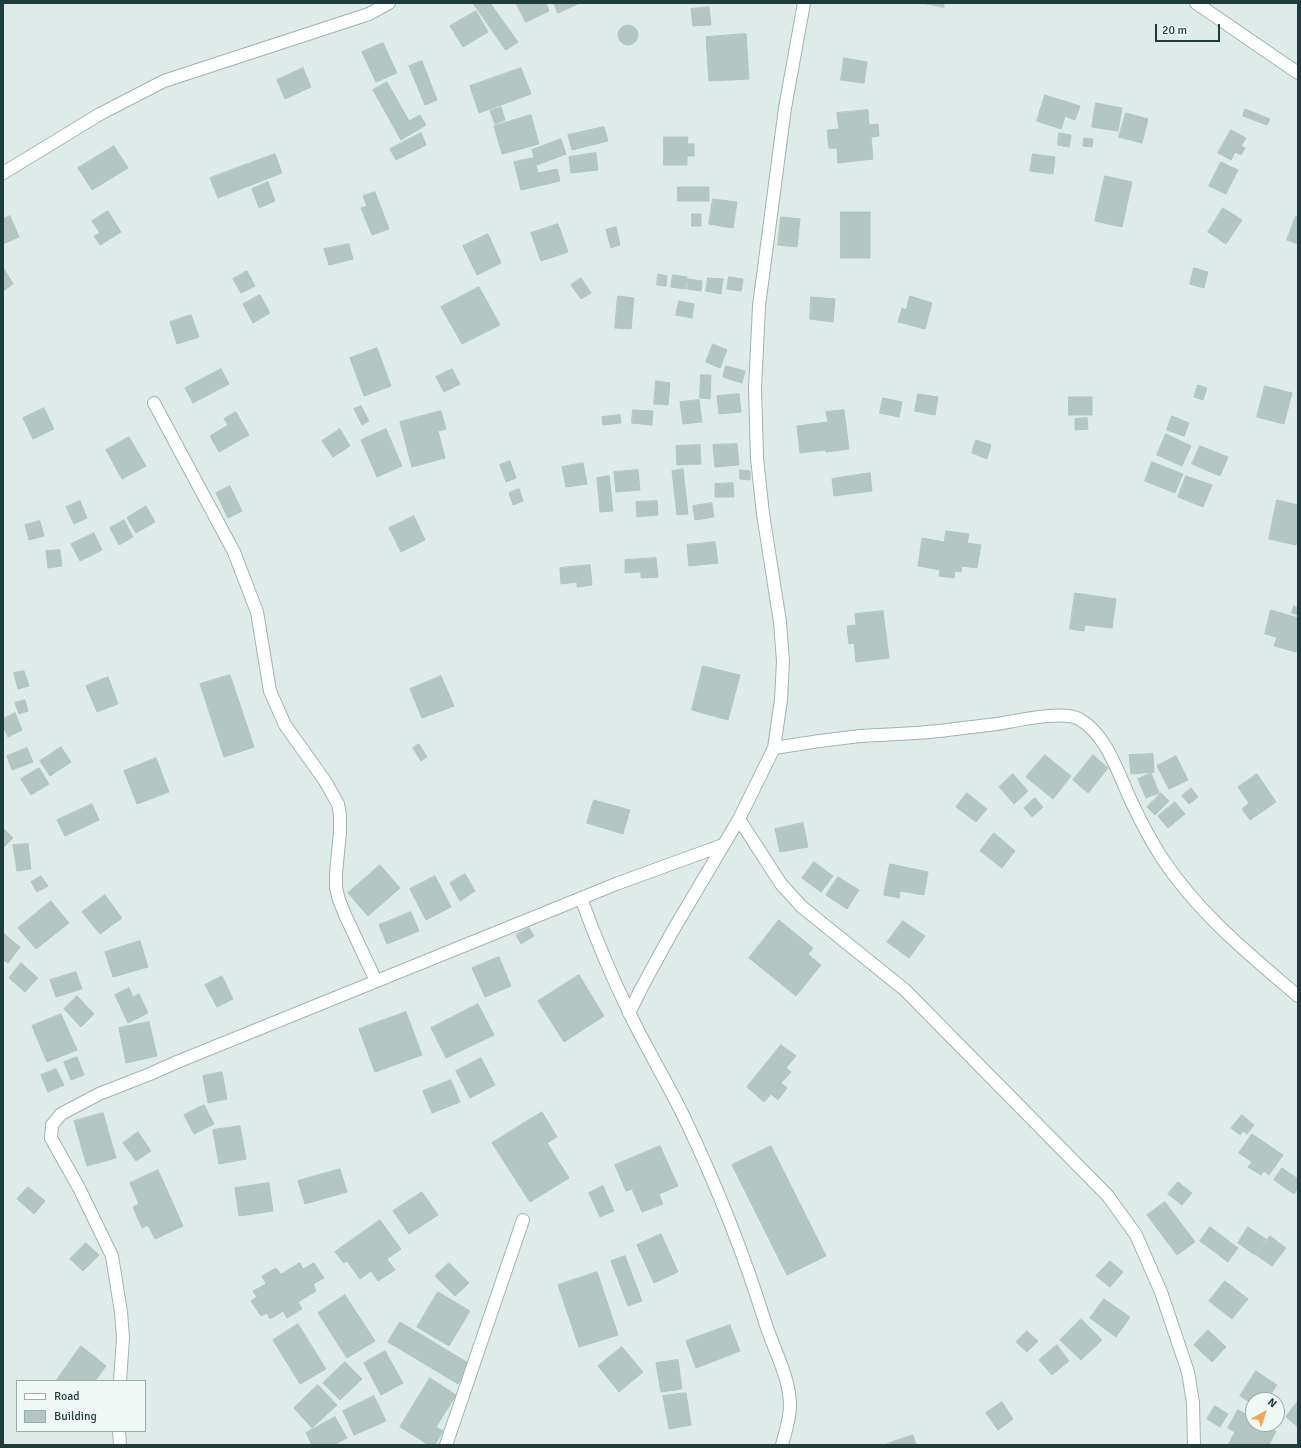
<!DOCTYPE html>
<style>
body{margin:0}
#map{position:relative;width:1301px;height:1448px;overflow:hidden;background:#deebe9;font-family:Signika,sans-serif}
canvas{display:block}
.frame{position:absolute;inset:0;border:4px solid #1e3c3b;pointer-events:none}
.legend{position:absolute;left:16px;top:1380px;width:130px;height:52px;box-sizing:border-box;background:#eff8f5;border:1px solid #9badab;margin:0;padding:5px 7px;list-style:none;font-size:12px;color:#1e3c3b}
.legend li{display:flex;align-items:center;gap:8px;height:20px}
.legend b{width:20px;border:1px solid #9badab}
.north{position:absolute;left:1245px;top:1392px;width:40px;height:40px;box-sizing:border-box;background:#eff8f5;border:1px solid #9badab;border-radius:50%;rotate:39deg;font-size:11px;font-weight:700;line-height:16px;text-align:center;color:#1e3c3b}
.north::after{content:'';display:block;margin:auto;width:14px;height:18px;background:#fda24a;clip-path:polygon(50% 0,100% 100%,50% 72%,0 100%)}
.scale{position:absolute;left:1155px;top:24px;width:65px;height:18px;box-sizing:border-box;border:2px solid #1e3c3b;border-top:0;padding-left:5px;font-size:12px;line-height:14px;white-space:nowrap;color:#1e3c3b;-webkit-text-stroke:3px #eff8f5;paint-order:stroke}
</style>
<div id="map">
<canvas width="1301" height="1448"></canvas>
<div class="frame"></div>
<ul class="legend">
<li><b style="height:5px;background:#fff"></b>Road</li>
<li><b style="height:11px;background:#b3c6c2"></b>Building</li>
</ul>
<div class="north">N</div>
<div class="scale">20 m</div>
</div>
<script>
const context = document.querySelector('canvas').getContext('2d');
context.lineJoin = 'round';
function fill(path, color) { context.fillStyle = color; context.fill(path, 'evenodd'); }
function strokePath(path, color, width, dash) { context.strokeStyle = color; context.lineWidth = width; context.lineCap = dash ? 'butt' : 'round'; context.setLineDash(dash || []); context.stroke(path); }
const building = new Path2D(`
 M473,3H490L518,42L506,50Z
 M516,3H546L549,11L526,22Z
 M554,3H580L558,13Z
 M922,3H944V7Z
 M709,7L711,25L693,26L691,9Z
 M476,11L488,32L463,47L450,26Z
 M618 35a10 10 0 1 1 20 0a10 10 0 1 1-20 0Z
 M746,34L749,79L709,81L706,37Z
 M383,43L397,73L376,82L362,52Z
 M844,58L867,62L864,83L841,80Z
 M422,61L437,100L425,105L409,66Z
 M303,68L311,87L285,99L277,80Z
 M521,68L531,94L479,113L470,86Z
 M387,82L409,121L420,115L426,125L401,140L373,90Z
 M1045,95L1080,106L1075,120L1065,116L1061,129L1037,121Z
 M1096,103L1122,108L1118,131L1092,127Z
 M501,107L505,120L495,124L490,111Z
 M1245,109L1270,119L1267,125L1243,116Z
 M868,110L869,125L878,124L879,136L871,137L873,159L838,163L837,148H829L827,130L839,129L837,113Z
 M1126,113L1148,119L1142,143L1119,137Z
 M531,115L539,144L502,154L494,126Z
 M604,127L608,141L572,150L568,135Z
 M1231,130L1246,138L1241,146L1245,148L1241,155L1235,152L1231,160L1218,153Z
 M421,133L426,145L396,160L390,149Z
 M1059,133L1071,135L1069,147L1058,145Z
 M664,137H688L687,144H694V156H687V165H664Z
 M1084,138L1093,139L1092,147L1083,146Z
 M561,139L566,154L537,165L532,150Z
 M114,146L128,168L92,190L78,168Z
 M596,153L598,170L571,173L569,157Z
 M275,154L282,173L218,198L210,178Z
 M1033,154L1055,157L1053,174L1030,171Z
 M534,158L538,173L557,169L560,181L521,190L514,162Z
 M1221,162L1238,170L1226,194L1209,186Z
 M1105,176L1132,182L1122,227L1095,221Z
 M268,182L275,201L259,208L252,189Z
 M678,187H709V201H678Z
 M375,192L389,229L372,235L361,208L367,206L363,196Z
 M713,199L737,202L733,228L709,224Z
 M1223,208L1242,220L1226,244L1208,232Z
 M108,211L121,232L100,245L94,236L100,233L92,221Z
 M841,212H870V258H841Z
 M692,214H701V226H692Z
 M10,216L19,237L3,244V219Z
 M1296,216L1298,217V244L1287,240Z
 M781,217L800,219L797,247L778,245Z
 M558,224L568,252L541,261L531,233Z
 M616,227L620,245L611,248L606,230Z
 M488,234L501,263L477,275L463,246Z
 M349,244L353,259L329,265L324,249Z
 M1194,268L1208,272L1204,288L1190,284Z
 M4,269L13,284L3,291V270Z
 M247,271L255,286L241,293L233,279Z
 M658,274L667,276L666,286L657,285Z
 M673,275L687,277L685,289L671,287Z
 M729,277L743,279L741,291L727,289Z
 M581,278L591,293L581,299L571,285Z
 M708,278L723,279L721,294L706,291Z
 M688,279L702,281L701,291L687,289Z
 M479,287L500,325L462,344L441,307Z
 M260,295L270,313L253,323L243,304Z
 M618,296L634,298L631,329L615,328Z
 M910,296L932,303L925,329L898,322L902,308L906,310Z
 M811,297L835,299L833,322L810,319Z
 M679,301L694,304L692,318L676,315Z
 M191,315L199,337L177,344L170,322Z
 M713,344L727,350L720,368L706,362Z
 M377,348L391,386L364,396L350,358Z
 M726,366L745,371L742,383L723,377Z
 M221,369L229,384L193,403L185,388Z
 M452,369L460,384L444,392L436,377Z
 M701,375H711L710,399L700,398Z
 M656,381L670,383L668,405L654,404Z
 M1198,385L1207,388L1203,400L1194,397Z
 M1265,386L1292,393L1284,424L1257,417Z
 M739,394L741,412L719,414L717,396Z
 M918,394L938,397L935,415L915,411Z
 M1069,397H1092V415H1069Z
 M883,398L902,402L899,417L880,413Z
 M699,400L702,422L683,424L680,402Z
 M361,406L369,421L362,425L354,409Z
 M44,408L54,429L33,439L23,418Z
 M633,410L653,411L652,425L632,423Z
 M844,410L849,449L826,452L825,450L800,453L797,426L828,422L826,412Z
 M441,411L446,429L438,431L445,458L412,467L400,422Z
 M236,412L249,435L219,452L210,436L228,425L224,419Z
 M620,415L621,423L603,425L602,417Z
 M1172,416L1189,423L1184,436L1167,430Z
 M1087,418L1088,429L1075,430V419Z
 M340,429L350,446L333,457L322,441Z
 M386,429L402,466L377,477L361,440Z
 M1166,434L1191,446L1182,466L1157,455Z
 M129,437L146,466L122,479L106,450Z
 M976,440L991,445L987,459L972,453Z
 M737,444L739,465L715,467L713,445Z
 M700,445L701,464L677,465L676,446Z
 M1200,446L1228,457L1220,476L1192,464Z
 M510,461L516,478L506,482L500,465Z
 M1152,462L1183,474L1175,493L1145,481Z
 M583,463L587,484L566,487L562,467Z
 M683,469L688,514L677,515L672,471Z
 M638,470L640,490L616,492L614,472Z
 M740,470L750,471V480L740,479Z
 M870,473L872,491L834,496L832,479Z
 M609,476L613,511L600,512L597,478Z
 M1186,476L1212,485L1203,507L1178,497Z
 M733,483L734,497H715V484Z
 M230,486L242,511L228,518L216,493Z
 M519,489L523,501L513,505L509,493Z
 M1277,500L1298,505V535L1296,545L1269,539Z
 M80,501L87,518L74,524L66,507Z
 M657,501L658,515L637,517L636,502Z
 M712,503L714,517L695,520L693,506Z
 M146,506L155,522L136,533L127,518Z
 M414,516L425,540L401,552L389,528Z
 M124,520L133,537L119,545L110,528Z
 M40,521L44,536L29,540L25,525Z
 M946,531L969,534L967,543L981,545L977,568L962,566L961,572L955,571L954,578L939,576L940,570L918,566L922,538L944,542Z
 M94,533L102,550L80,561L71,544Z
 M715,542L718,563L689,566L687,545Z
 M60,550L62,566L48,568L46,551Z
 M656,558L658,577L641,578V572L625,573V560Z
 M590,565L592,585L577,587V582L561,584L560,568Z
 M1075,593L1116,599L1112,628L1085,625L1084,631L1070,629Z
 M1294,606L1298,608V615L1292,613Z
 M1271,610L1298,618V646L1296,652L1274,646L1277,637L1265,634Z
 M883,611L889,658L856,662L854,643L849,644L847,626L856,625L855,614Z
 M703,666L740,675L728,720L692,710Z
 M24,671L29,686L18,689L14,673Z
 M230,675L254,747L224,757L200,684Z
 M441,676L454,706L422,718L410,689Z
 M108,677L118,704L97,712L86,686Z
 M25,700L28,711L19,714L15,703Z
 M15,713L22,730L8,737L3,726V719Z
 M419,744L427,757L421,761L413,748Z
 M61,747L71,762L50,776L40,761Z
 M27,748L33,762L12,770L7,756Z
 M1153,754L1154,772L1131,774L1129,755Z
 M1045,755L1071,776L1053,799L1026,777Z
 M1093,755L1108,768L1088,793L1073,780Z
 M1176,756L1188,780L1169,789L1157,766Z
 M156,758L169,792L137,804L124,771Z
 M39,768L49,784L31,795L21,779Z
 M1151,773L1159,793L1146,798L1138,779Z
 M1013,774L1028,791L1014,804L999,787Z
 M1257,774L1276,802L1250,820L1242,809L1249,803L1238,787Z
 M1191,788L1198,797L1189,804L1182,796Z
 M967,793L987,809L976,822L956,807Z
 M1161,793L1169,801L1155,815L1147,807Z
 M1035,798L1043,807L1032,817L1024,808Z
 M594,800L630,810L623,834L587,823Z
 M1175,802L1185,814L1168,828L1158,816Z
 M92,804L99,820L65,836L57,820Z
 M803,823L808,847L780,852L775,829Z
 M3,828L13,838L3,848Z
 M994,833L1015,851L1002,868L980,851Z
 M28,844L31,869L17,871L13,845Z
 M814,862L833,876L821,892L802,878Z
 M890,864L928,872L924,895L900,891L899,898L884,895Z
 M380,865L400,888L368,916L348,893Z
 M465,874L475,891L460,901L450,883Z
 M41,876L48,886L37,892L31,882Z
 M435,876L451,907L426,920L410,889Z
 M838,877L859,890L847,909L826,895Z
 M105,895L122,918L100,934L82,912Z
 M51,901L69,923L36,949L18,928Z
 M411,912L419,931L387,944L379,925Z
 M779,920L813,948L808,954L821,965L796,996L749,958Z
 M903,921L925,936L909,958L887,942Z
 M529,928L534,936L521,944L516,935Z
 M3,933L20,947L8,963L3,960Z
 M140,941L148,967L113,977L105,952Z
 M499,957L511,986L485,997L472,968Z
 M21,963L38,978L25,992L9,978Z
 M76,972L82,989L56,997L50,980Z
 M579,975L604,1016L564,1042L538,1001Z
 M222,976L233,999L217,1007L205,985Z
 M129,988L133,997L139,994L148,1013L128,1023L115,995Z
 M77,996L94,1014L81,1027L64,1009Z
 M478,1004L494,1035L446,1058L431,1028Z
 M406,1012L422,1055L375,1072L359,1029Z
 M61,1014L77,1050L47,1062L32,1026Z
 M149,1022L157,1056L126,1063L119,1028Z
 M781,1045L796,1056L786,1068L791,1072L781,1083L787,1088L778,1100L771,1094L764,1102L747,1087Z
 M77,1057L84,1075L71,1080L64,1062Z
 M481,1058L495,1085L470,1098L456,1071Z
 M56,1069L64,1085L48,1092L41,1075Z
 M222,1072L227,1099L208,1103L203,1076Z
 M451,1080L460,1102L432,1113L423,1091Z
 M204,1105L214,1124L194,1134L184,1115Z
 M542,1112L557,1137L547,1143L569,1178L530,1202L492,1143Z
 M103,1113L116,1158L87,1166L74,1121Z
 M1242,1115L1254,1125L1247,1134L1243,1131L1240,1135L1231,1128Z
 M240,1126L246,1159L219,1164L213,1130Z
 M138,1132L151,1151L136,1161L123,1143Z
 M1252,1134L1283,1155L1269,1175L1264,1171L1261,1175L1248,1167L1252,1162L1239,1153Z
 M660,1146L678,1186L659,1194L663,1204L642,1212L632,1189L626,1191L615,1165Z
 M771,1146L826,1256L787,1275L732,1165Z
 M1282,1168L1298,1179V1188L1294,1194L1274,1180Z
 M340,1169L347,1192L305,1204L298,1181Z
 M158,1170L183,1226L155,1239L148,1225L142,1228L133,1207L139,1204L130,1183Z
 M1178,1182L1192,1193L1182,1205L1168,1194Z
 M269,1183L273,1211L239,1216L235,1188Z
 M603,1186L614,1211L600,1217L589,1193Z
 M28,1187L45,1201L34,1214L17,1199Z
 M422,1192L438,1215L409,1234L393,1211Z
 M1165,1202L1195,1242L1177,1255L1147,1215Z
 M380,1220L401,1249L387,1259L395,1270L378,1281L371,1271L360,1279L347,1261L344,1263L335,1252Z
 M1210,1227L1238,1248L1228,1262L1200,1241Z
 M1248,1227L1266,1239L1255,1255L1238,1243Z
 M661,1234L678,1272L654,1283L637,1245Z
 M1270,1236L1286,1248L1272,1266L1256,1255Z
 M86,1243L99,1255L83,1271L70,1259Z
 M625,1256L642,1301L628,1306L611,1261Z
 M1110,1261L1123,1272L1110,1287L1096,1276Z
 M300,1263L303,1269L314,1263L324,1278L313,1284L316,1291L298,1302L302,1309L287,1318L283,1311L270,1319L267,1313L261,1316L251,1301L257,1297L253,1291L266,1284L262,1276L276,1268L281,1274Z
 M449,1263L469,1283L455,1296L435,1276Z
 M597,1272L618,1335L579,1347L558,1285Z
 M1225,1281L1248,1299L1232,1319L1209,1301Z
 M438,1292L470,1311L449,1346L417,1327Z
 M345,1295L375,1341L347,1358L318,1313Z
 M1104,1299L1130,1317L1116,1337L1090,1318Z
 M1081,1319L1102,1340L1081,1360L1060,1340Z
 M400,1322L470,1364L458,1384L388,1342Z
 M298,1324L326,1369L300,1384L273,1340Z
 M730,1325L740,1351L696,1368L686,1341Z
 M1208,1330L1226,1347L1212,1362L1194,1345Z
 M1027,1331L1038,1341L1027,1352L1016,1342Z
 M1057,1345L1069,1361L1052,1375L1039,1360Z
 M81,1346L106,1366L95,1381H56Z
 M622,1347L643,1372L619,1392L598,1366Z
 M385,1351L403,1383L381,1395L364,1363Z
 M678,1360L682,1389L661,1392L656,1363Z
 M345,1362L362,1379L340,1400L323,1383Z
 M1256,1371L1277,1385L1267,1400H1253V1404L1240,1396Z
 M430,1378L456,1395L436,1427L443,1431L435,1445H429L400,1427Z
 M318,1385L337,1405L312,1428L294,1408Z
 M686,1393L691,1425L669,1429L663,1396Z
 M374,1396L386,1421L354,1435L343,1411Z
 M1298,1401V1427L1286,1417Z
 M1002,1402L1013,1419L998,1430L986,1413Z
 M1215,1406L1228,1414L1220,1427L1207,1419Z
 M1238,1410L1253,1418V1424H1263L1276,1431L1269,1445H1228L1235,1432L1228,1428Z
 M335,1417L347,1438L334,1445H312L306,1433Z
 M913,1435L916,1445H887V1444Z`);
const minor = new Path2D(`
 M1196,3L1298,73
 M3,173L100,114L164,81L369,14L389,3
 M154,403L234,552L257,612L270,691L285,725L325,781L338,804L340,815V832L336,873V888L339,900L346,917L376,981
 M774,748C803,743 832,739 860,736C889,734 918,734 947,730C964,728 980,726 997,724C1016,721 1062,710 1079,719C1107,734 1119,776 1132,803C1141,822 1151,841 1162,858C1198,913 1249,954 1298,996
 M739,819L781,884L802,907L905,990L1108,1196L1136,1235L1161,1292L1188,1372L1193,1403L1194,1445
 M581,898C595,937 611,975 629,1012C646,1048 667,1082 684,1117C716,1184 744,1254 766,1325C775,1352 790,1378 790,1406C790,1419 785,1433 782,1445
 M629,1013L642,987L672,932L739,819L774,748L781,700L783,661L780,622L763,514L757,458L755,389L759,306L785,108L804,3
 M120,1381L123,1338L121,1312L112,1256L79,1188L51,1138L52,1125L61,1114L99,1094L150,1074L177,1062L616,884L723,845
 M119,1431L120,1445
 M446,1445L523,1220`);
fill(building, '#b3c6c2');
strokePath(building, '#b0c5c2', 1);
strokePath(minor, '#a1b3b1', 14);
strokePath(minor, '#fff', 12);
</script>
